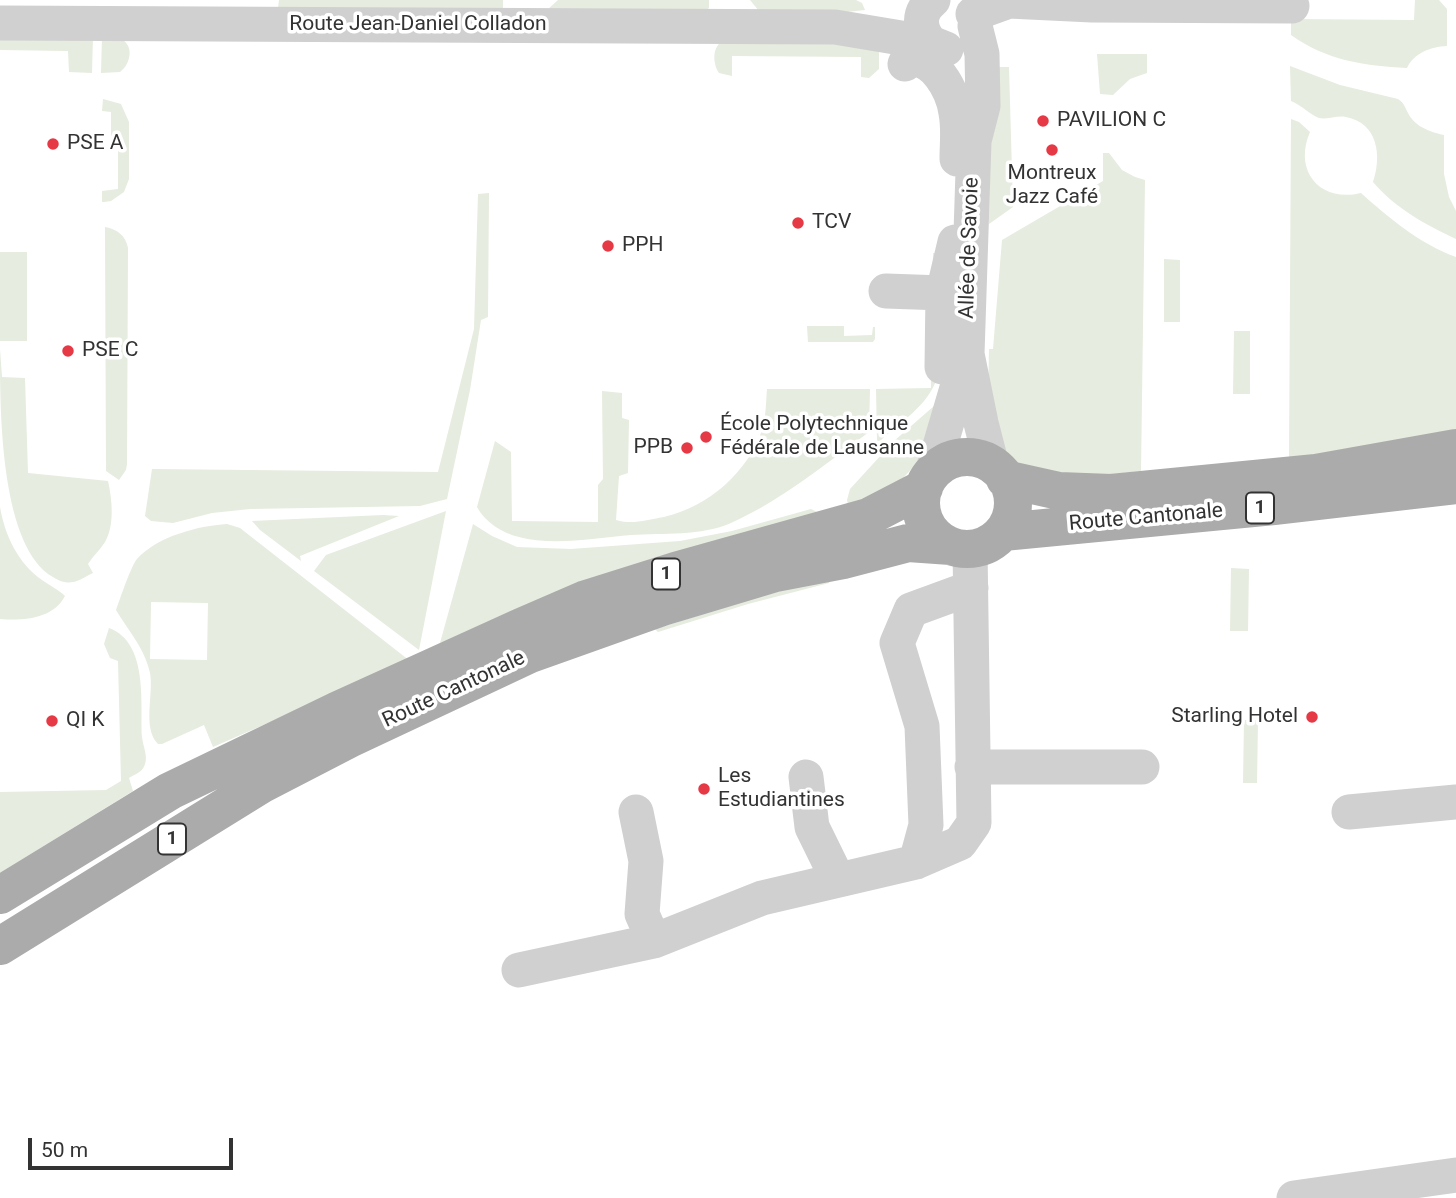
<!DOCTYPE html>
<meta charset="utf-8">
<style>
body{margin:0}
#map{position:relative;width:1456px;height:1198px;overflow:hidden;background:#fff;font-family:Roboto,sans-serif}
canvas{display:block}
.scale{position:absolute;left:28px;top:1138px;width:205px;height:32px;box-sizing:border-box;border:4px solid #333;border-top:0;padding-left:9px;font-size:21px;line-height:24px;white-space:nowrap;color:#333;-webkit-text-stroke:5px #fff;paint-order:stroke}
</style>
<div id="map">
<canvas width="1456" height="1198"></canvas>
<div class="scale">50 m</div>
</div>
<script>
const context = document.querySelector('canvas').getContext('2d');
context.lineJoin = 'round';
function fill(path, color) { context.fillStyle = color; context.fill(path, 'evenodd'); }
function strokePath(path, color, width, dash) { context.strokeStyle = color; context.lineWidth = width; context.lineCap = dash ? 'butt' : 'round'; context.setLineDash(dash || []); context.stroke(path); }
function drawText(font, color, halo, rows, align = 'center') {
  context.font = font + ' Roboto,sans-serif'; context.lineWidth = 7; context.setLineDash([]); context.textBaseline = 'middle'; context.strokeStyle = halo; context.fillStyle = color; for (const [text, x, y, turn = 0] of rows) {
    context.save(); context.translate(x, y); context.rotate((+turn || 0) * Math.PI / 180); context.textAlign = isNaN(turn) ? turn : align; if (halo) context.strokeText(text, 0, 0); context.fillText(text, 0, 0); context.restore();
  }
}
const green = new Path2D(`
 M279,0H503V9L278,8Z
 M558,0H709V8L705,11L547,10Z
 M750,0H856L862,3L865,10L847,12L759,11Z
 M1415,0H1439L1447,9V46C1430,47 1414,53 1407,68C1364,66 1326,60 1291,35V19L1414,20Z
 M0,36L93,37L92,73L69,72L68,51L0,50Z
 M102,37C108,37 114,36 119,38C135,44 131,64 120,72L101,73Z
 M867,41L879,50V69L869,78L861,77V57L732,56V76L719,73C713,64 712,49 721,42Z
 M1097,54H1147V73L1130,79L1113,95L1100,94Z
 M1290,66L1340,85L1398,99C1405,104 1404,106 1408,113C1414,126 1430,132 1444,135V174L1449,197L1456,211V239C1426,225 1395,208 1373,182C1382,156 1378,123 1346,117C1337,115 1327,120 1319,118C1312,116 1301,105 1291,101Z
 M991,67H1009L1013,207L989,224Z
 M103,99L121,104L129,122V179L124,192L111,201L104,202H102V191L118,189V140L111,139V112L102,111Z
 M1291,119L1299,122L1310,132C1293,171 1320,203 1361,193C1389,218 1420,244 1456,257V429L1344,451L1289,458Z
 M1103,153H1109L1122,170L1135,177L1145,180L1141,471L1058,480L1013,461L999,442L988,402L989,349H993L1002,240L1103,181Z
 M489,193L488,317L481,320L470,390L447,499L420,506L250,509L212,513L173,523L151,521L145,516L152,469L438,472L474,329L478,194Z
 M105,227C117,229 126,236 128,248L127,464L126,470L119,480L106,471Z
 M0,252H27V341H0Z
 M933,253H949L937,378C928,406 900,422 880,441H877L876,389L931,388Z
 M1164,259L1180,260V322H1164Z
 M807,326H844V336L872,335L873,327H875V339L873,342H808Z
 M1234,331H1250V394H1233Z
 M0,349L2,377L25,378L28,473L108,481C112,499 115,525 105,542C100,550 93,556 88,564L93,573C86,576 80,581 73,582C63,584 56,579 48,574C0,537 0,410 0,349Z
 M767,389H870L869,432C824,465 782,500 731,523C702,536 662,533 631,535C597,538 552,546 519,537C502,533 485,522 477,507L495,441L511,452L512,521L598,522V485L603,479L602,391L622,393V418L629,420L628,473L619,476L616,520C633,525 646,520 664,517C708,507 749,472 763,427C766,415 766,401 767,389Z
 M934,406L917,463L894,488L849,510L847,500L850,489L894,441Z
 M0,507C5,536 18,563 42,580C50,586 58,589 65,596C53,619 23,621 0,619Z
 M811,509L817,512L440,643L473,524L492,536L517,547L571,549L680,541L732,531Z
 M446,511L419,650L314,571L326,555Z
 M383,515L399,516L300,556L301,561L260,530L252,521Z
 M227,524L240,528L410,661L213,747L204,725L162,744H158C142,728 154,694 150,673C145,649 128,630 116,610C120,599 131,566 137,559C158,536 198,526 227,524ZM151,602L208,603L207,660L150,659Z
 M1231,568L1249,569L1248,631H1230Z
 M833,574L829,583L748,604L658,632L655,629Z
 M109,628C149,643 140,704 142,737C143,746 148,756 145,764C143,772 135,774 129,778L133,791L0,873V792L106,790L121,781L118,661L110,658L104,644Z
 M1244,720H1258L1257,783H1243Z`);
const minor = new Path2D(`
 M933,0C918,12 918,29 931,43L946,49
 M973,14L1009,1L1092,5L1292,6
 M0,23L835,27L931,43
 M975,26L982,54L983,106L974,141L967,354L981,423L992,466
 M905,64L907,60C934,54 953,91 956,113C959,128 957,144 957,159
 M886,291L943,293
 M942,367L943,293L955,242
 M932,473L965,361
 M972,767H1142
 M806,777L812,827L838,880
 M636,812L646,861L642,914L654,941
 M1349,812L1456,802
 M916,862L926,825L922,726L897,643L911,610L971,588
 M519,970L654,941L762,898L916,862L960,843L974,823L970,549
 M1294,1198L1456,1175`);
const major = new Path2D(`
 M921 503a46 46 0 1 1 92 0a46 46 0 1 1-92 0Z
 M1005,479L1059,491L1111,493L1316,473L1456,448
 M1003,532L1274,506L1456,485
 M0,895L170,791L336,711L521,627L586,599L675,571L868,517L924,488
 M0,946L262,784L349,739L530,654L662,607L775,573L843,560L908,543L951,546`);
const markers = [
 [1043,121,7,"#e63946"],
 [53,144,7,"#e63946"],
 [1052,150,7,"#e63946"],
 [798,223,7,"#e63946"],
 [608,246,7,"#e63946"],
 [68,351,7,"#e63946"],
 [706,437,7,"#e63946"],
 [687,448,7,"#e63946"],
 [1312,717,7,"#e63946"],
 [52,721,7,"#e63946"],
 [704,789,7,"#e63946"]
];
const shields = [
 [1260,508,28],
 [666,574,28],
 [172,839,28]
];
const shieldNames = [
 ["1",1260,508],
 ["1",666,574],
 ["1",172,839]
];
const streetNames = [
 ["Route Jean-Daniel Colladon",418,25],
 ["Allée de Savoie",970,248,-88],
 ["Route Cantonale",1146,518,-5],
 ["Route Cantonale",454,690,-25]
];
const poiNames = [
 ["PAVILION C",1057,121],
 ["PSE A",67,144],
 ["Montreux",1052,174,"center"],
 ["Jazz Café",1052,198,"center"],
 ["TCV",812,223],
 ["PPH",622,246],
 ["PSE C",82,351],
 ["École Polytechnique",720,425],
 ["Fédérale de Lausanne",720,449],
 ["PPB",673,448,"right"],
 ["Starling Hotel",1298,717,"right"],
 ["QI K",66,721],
 ["Les",718,777],
 ["Estudiantines",718,801]
];
fill(green, '#e6ecdf');
strokePath(minor, '#d0d0d0', 35);
strokePath(major, '#ababab', 38);
for (const [x, y, r, color] of markers) { const dot = new Path2D(); dot.arc(x, y, r, 0, 2 * Math.PI); context.fillStyle = color; context.fill(dot); strokePath(dot, '#fff', 2.5); }
for (const [x, y, w] of shields) { const box = new Path2D(); box.roundRect(x - w / 2, y - 15.5, w, 31, 5); context.fillStyle = '#fff'; context.fill(box); strokePath(box, '#333', 2); }
drawText('bold 19px', '#333', null, shieldNames);
drawText('21px', '#333', '#fff', streetNames);
drawText('21px', '#333', '#fff', poiNames, 'left');
</script>
